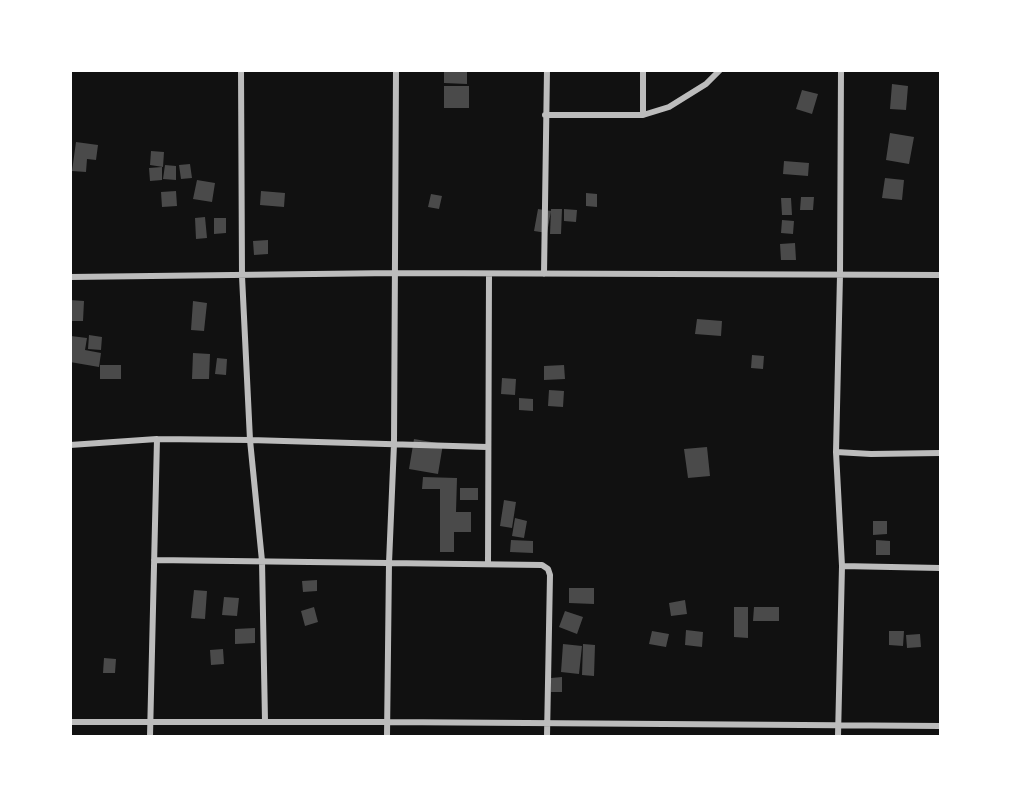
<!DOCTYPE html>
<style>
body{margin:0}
#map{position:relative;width:1011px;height:807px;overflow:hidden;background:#111;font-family:Karla,sans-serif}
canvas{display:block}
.frame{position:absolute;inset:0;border:72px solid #fff;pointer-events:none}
</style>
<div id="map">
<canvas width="1011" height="807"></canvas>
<div class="frame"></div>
</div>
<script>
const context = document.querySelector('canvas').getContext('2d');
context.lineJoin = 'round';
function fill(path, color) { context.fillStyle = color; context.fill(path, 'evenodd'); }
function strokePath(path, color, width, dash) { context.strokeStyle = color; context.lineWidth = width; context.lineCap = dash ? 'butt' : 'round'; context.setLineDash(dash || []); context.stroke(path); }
const building = new Path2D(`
 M444,71H467V84L444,83Z
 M892,84L908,86L906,110L890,109Z
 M444,86H469V108H444Z
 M802,90L818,94L812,114L796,109Z
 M890,133L914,137L909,164L886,160Z
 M76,142L98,145L96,160L87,159L86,172L72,171Z
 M151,151L164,152L163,167L150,165Z
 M784,161L809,163L808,176L783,174Z
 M190,164L192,178L181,179L179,165Z
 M165,165L176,166V180L163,179Z
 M162,167V180L150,181L149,168Z
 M885,178L904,180L902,200L882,198Z
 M197,180L215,183L212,202L193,199Z
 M176,191L177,206L162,207L161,192Z
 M261,191L285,193L284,207L260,205Z
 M586,193L597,194V207L586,206Z
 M431,194L442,196L439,209L428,207Z
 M801,197H814L813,210H800Z
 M781,198H791L792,215H782Z
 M538,209L551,211L547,233L534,231Z
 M551,209H562L561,234H550Z
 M564,209L577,210L576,222L564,221Z
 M205,217L207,238L196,239L195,218Z
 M214,218H226V233L214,234Z
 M782,220L794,221L793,234L781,233Z
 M268,240V254L254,255L253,241Z
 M795,243L796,260H781L780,244Z
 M70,300L84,301L83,321H70Z
 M193,301L207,303L204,331L191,330Z
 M697,319L722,321L721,336L695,334Z
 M89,335L102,337L101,350L88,349Z
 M71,336L87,338L85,350L101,353L99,367L70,362Z
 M193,353L210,354L209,379H192Z
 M752,355L764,356L763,369L751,368Z
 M217,358L227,359L226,375L215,374Z
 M100,365H121V379H100Z
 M564,365L565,379L544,380V366Z
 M502,378L516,379L515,395L501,394Z
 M549,390L564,391L563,407L548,406Z
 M519,398L533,399V411L519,410Z
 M414,439L443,444L438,474L409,469Z
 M707,447L710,476L688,478L684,449Z
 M423,477L457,478L456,512H471V532H454V552H440V489H422Z
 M460,488H478V500H460Z
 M504,500L516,502L512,528L500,526Z
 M515,518L527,521L524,538L512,536Z
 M873,521H887V534L873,535Z
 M511,540L533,541V553L510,552Z
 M876,540L890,541V555H876Z
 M317,580V591L303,592L302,581Z
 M569,588H594V604L569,603Z
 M194,590L207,591L205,619L191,618Z
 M224,597L239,598L237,616L222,615Z
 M685,600L687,614L671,616L669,603Z
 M314,607L318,622L305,626L301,611Z
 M734,607H748V638L734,637Z
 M754,607H779V621H753Z
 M565,611L583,617L577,634L559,627Z
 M255,628V643L235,644V629Z
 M686,630L703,632L702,647L685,645Z
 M652,631L669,634L666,647L649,644Z
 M889,631H904L903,646L889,645Z
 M920,634L921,647L907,648L906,635Z
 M563,644L582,646L579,674L561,672Z
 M583,644L595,645L594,676L582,675Z
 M223,649L224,664L211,665L210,650Z
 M104,658L116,659L115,673H103Z
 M562,677V692H551V678Z`);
const minor = new Path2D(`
 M241,70L242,276L250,440L262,561L265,721
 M643,70V115
 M545,115H643L669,107L706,84L720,70
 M544,274L547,70
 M70,277L395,273L940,275
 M70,445L157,439L250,440L487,447
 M836,452L871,454L940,453
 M154,560L542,565L548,569L550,575L547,736
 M488,564L489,274
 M842,566L940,568
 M70,722H388L940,726
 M150,736L157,439
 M387,736L389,563L394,444L396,70
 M838,736L842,566L836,452L840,275L841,70`);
fill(building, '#4a4a4a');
strokePath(minor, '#bcbcbc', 6);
</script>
